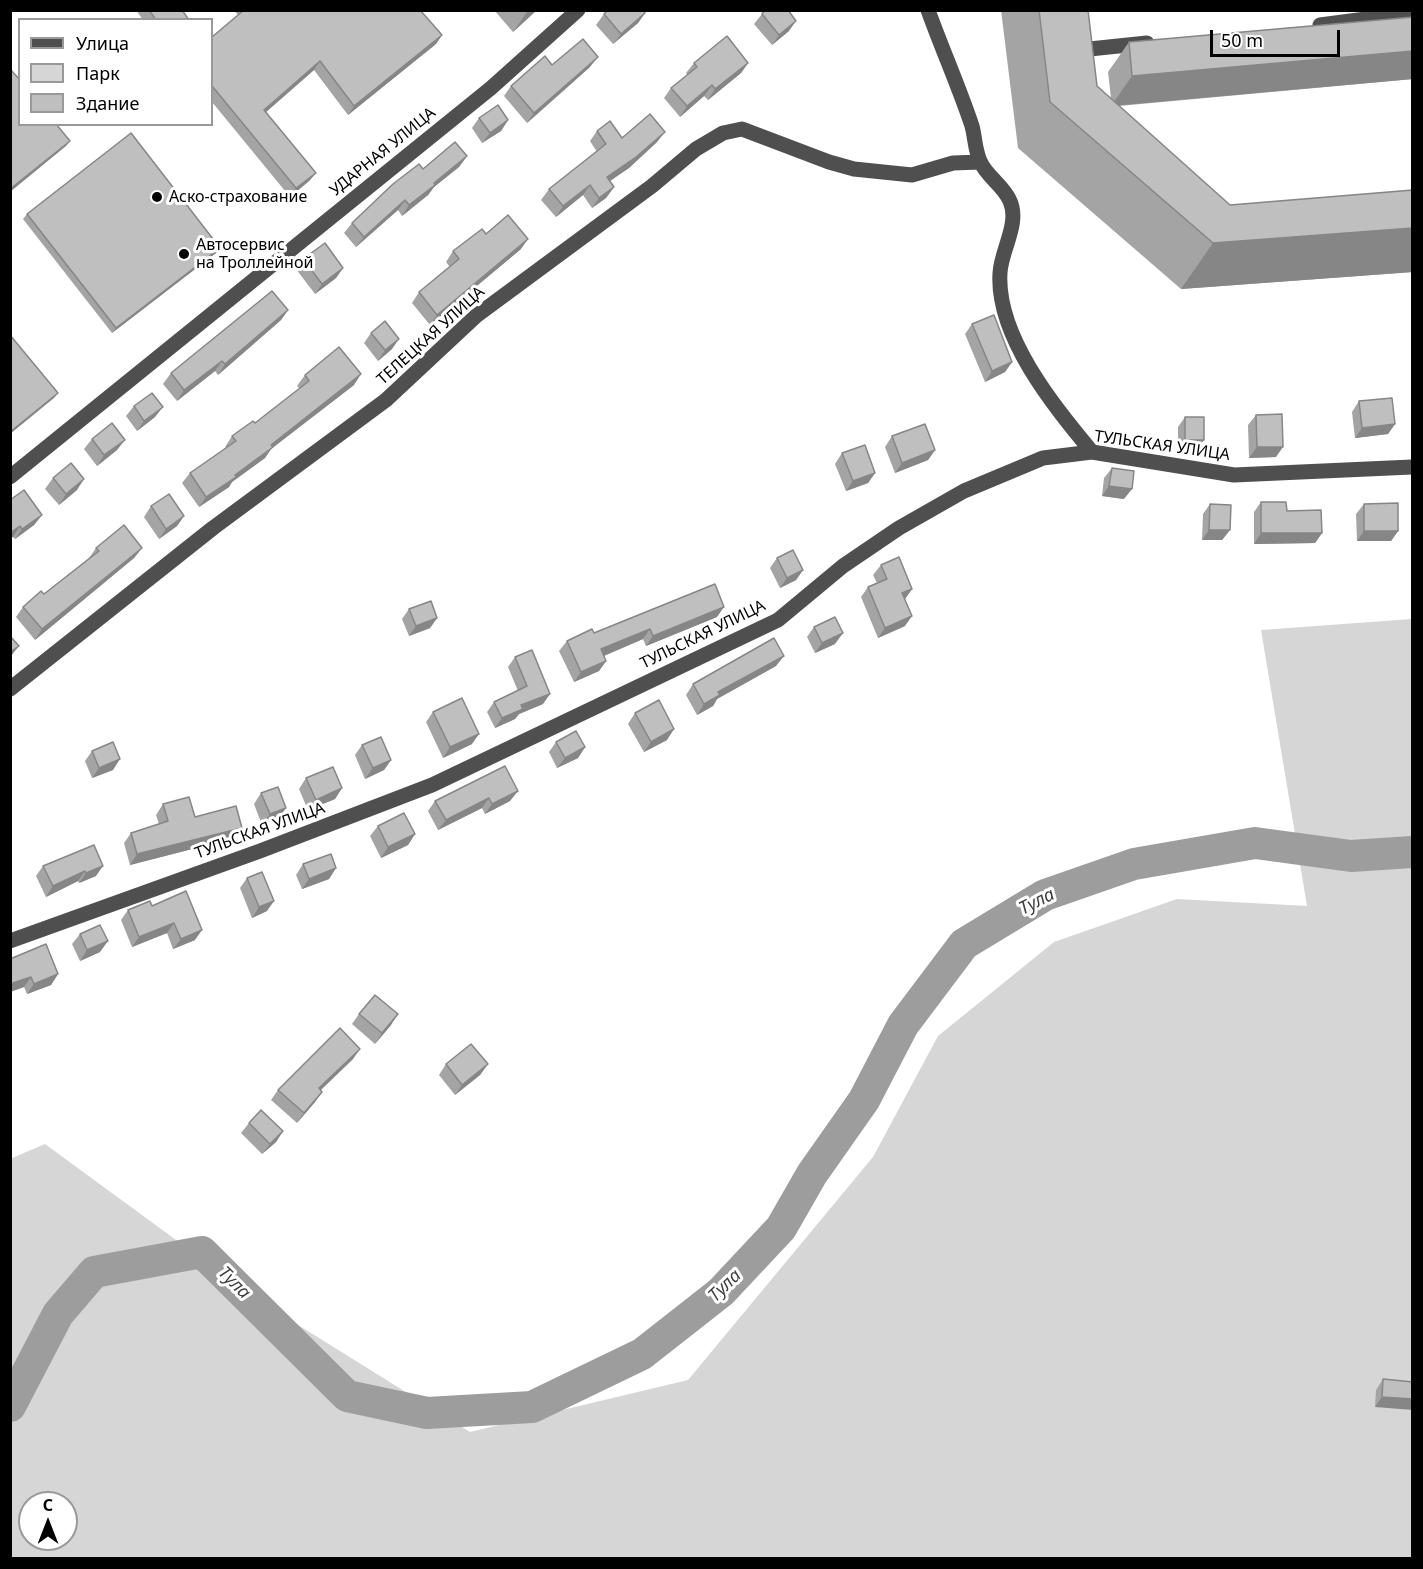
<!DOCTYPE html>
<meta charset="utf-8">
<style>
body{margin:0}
#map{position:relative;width:1423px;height:1569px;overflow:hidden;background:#fff;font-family:"Noto Sans",sans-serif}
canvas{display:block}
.frame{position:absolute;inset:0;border:12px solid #000;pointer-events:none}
.legend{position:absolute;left:18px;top:18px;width:195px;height:108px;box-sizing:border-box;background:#fff;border:2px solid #999;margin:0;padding:8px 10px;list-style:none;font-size:18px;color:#000}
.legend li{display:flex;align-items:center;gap:12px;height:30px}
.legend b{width:30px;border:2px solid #999}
.north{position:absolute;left:18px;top:1491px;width:60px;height:60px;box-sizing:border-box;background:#fff;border:2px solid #999;border-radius:50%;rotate:0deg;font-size:16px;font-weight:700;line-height:24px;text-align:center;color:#000}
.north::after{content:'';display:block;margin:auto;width:21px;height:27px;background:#000;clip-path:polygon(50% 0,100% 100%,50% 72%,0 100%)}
.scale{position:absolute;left:1210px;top:30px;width:130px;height:27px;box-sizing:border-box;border:3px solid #000;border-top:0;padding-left:8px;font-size:18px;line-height:21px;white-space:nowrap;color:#000;-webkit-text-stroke:4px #fff;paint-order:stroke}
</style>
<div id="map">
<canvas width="1423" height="1569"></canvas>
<div class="frame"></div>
<ul class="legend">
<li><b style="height:8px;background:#4f4f4f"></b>Улица</li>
<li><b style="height:16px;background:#d6d6d6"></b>Парк</li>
<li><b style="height:16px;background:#bfbfbf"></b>Здание</li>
</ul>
<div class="north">С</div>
<div class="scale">50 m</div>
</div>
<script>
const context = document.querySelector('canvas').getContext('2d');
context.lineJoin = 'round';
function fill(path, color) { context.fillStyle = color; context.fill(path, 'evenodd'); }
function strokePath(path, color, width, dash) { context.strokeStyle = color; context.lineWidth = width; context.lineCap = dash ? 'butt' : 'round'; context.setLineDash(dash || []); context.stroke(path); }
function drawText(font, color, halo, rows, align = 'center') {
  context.font = font + ' "Noto Sans",sans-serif'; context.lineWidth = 6; context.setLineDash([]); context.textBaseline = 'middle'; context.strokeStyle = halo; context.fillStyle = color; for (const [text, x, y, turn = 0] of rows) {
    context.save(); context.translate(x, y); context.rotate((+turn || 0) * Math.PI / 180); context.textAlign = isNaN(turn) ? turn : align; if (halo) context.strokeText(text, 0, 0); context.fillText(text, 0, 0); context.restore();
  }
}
const green = new Path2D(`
 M1412,619V1558H11L10,1159L45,1144L258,1300L470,1432L688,1380L873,1157L938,1036L1054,942L1177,899L1307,906L1261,630ZM30,1503H66V1539H30Z`);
const river = new Path2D(`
 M10,1406L58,1314L94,1272L202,1252L347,1396L427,1413L532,1407L642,1354L721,1292L781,1228L812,1174L864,1100L903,1025L964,944L1045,895L1134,864L1255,843L1351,856L1412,852`);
const minor = new Path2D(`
 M928,10C942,49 959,87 972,126C975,137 975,150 980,161C986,176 1004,186 1010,201C1020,224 1001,250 1000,273C996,336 1054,406 1092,452
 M1320,25L1412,13
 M1080,50L1147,43
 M10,477L491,88L578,10
 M10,689L213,528L386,400L476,316L652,186L696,149L723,133L742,129L829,162L854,169L912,175L953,163L980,162
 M10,941L260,851L432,785L778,620L843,566L899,528L964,491L1043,458L1092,452L1234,475L1412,467`);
const wall = new Path2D(`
 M136,10H182L189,20H143Z
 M234,10H420L442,35L436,44L348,115L314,70L266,112L316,173L309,181L290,197L212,102V37L238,15Z
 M494,10H537L513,32Z
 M1001,10H1088L1097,86L1111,98L1108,72L1129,42L1413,17V79L1119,106L1230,205L1413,190V272L1181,289L1018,148Z
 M645,13L638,23L613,44L596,25L604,14Z
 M762,14L789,31L772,45L754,24Z
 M694,63H748L741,73L708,100L704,96L680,117L664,98L671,88L687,75L686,73Z
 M552,65L590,67L527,123L504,96L511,86Z
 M479,118L508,120L501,131L482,143L472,128Z
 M597,131L622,138L657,142L629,168L609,181L614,187L606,198L592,208L583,195L556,217L541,200L549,189L597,152L590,141Z
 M467,156L459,167L434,187L428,195L402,216L398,210L356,247L344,233L352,223L423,169Z
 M27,214L220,248L216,253L112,333L23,219Z
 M521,249L430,325L412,303L419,292L450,267L446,262L453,251Z
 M303,259L343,268L336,278L315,294L296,269Z
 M288,310L281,320L218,375L215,371L177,401L163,384L171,373Z
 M972,324L1012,362L1005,372L985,382L965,334Z
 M371,333L392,349L378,361L364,343Z
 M305,375L354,385L271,449L265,458L232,482L229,487L199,507L182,483L190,473L226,448L225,447L232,436L255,423L300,389L297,386Z
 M1359,401L1395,424L1388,434L1355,438L1352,412Z
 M134,406L155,417L137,431L126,416Z
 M1256,415L1276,457L1249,458L1248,425Z
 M1185,417L1204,440L1196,450H1178V427Z
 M892,436L935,450L928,460L895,473L885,447Z
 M92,439L117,450L97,466L84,449Z
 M842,453L875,473L868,483L846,491L835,464Z
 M1112,468L1124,499L1102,496L1104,478Z
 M53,478L77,490L59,505L45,489Z
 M10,500L42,515L34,525L15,539L13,537Z
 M1261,502L1287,511L1322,533L1315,543L1254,544V512Z
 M1210,504L1230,530L1222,540H1202L1203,514Z
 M1364,504L1398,531L1391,541H1357L1356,514Z
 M151,506L184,516L177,526L159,539L144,517Z
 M96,548H142L134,558L35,640L16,617L23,607L44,594L89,558Z
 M777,558L803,570L796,580L780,588L770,568Z
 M881,565L912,589L905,599V626L878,638L861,597L868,587L877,583L873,575Z
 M409,609L437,618L430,628L409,636L402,619Z
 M717,617L646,646L643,639L604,656L606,661L599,671L574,682L559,651L567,641L594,633Z
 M814,627L835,644L815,653L807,637Z
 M515,657L543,704L519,714L515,719L495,728L487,712L494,702L518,691L508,667Z
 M776,666L717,699L713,706L697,715L686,695L693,684Z
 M433,712L472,744L443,758L426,722Z
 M635,713L667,740L644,752L628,724Z
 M556,742L585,747L578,758L557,768L549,752Z
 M362,745L391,760L384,770L365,779L355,755Z
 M92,751L113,770L92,778L85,761Z
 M505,766L510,801L485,814L482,808L438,830L428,811L435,801Z
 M306,778L342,788L335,799L308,810L299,789Z
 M261,793L279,818L262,825L254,804Z
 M163,804L195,817L235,838L130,865L124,843L131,833L159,824L156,815Z
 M378,826L415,834L408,845L381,858L370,836Z
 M94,845L96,876L79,883L78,881L46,897L36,876L43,866Z
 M303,864L336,868L329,879L302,889L296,875Z
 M247,878L267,911L252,918L240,888Z
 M152,906L195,940L173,949L167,933L132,947L121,920L128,910Z
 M80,934L100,952L80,961L72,944Z
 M10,959L58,974L51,985L27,994L24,987L10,992Z
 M359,1014L391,1025L375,1044L352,1024Z
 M353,1059L321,1090L315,1102L297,1123L271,1100L278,1090Z
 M446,1064H488L480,1075L455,1095L439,1075Z
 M249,1123L283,1131L276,1142L262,1154L241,1133Z
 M1383,1379L1413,1382L1375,1407L1376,1390Z`);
const shadedWall = new Path2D(`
 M529,10H537L513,32L527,12Z
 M645,13L638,23L613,44L621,34Z
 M796,21L789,31L772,45L779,35Z
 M442,35L436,44L348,115L354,106Z
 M1413,51V79L1111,106L1132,76Z
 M598,57L590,67L527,123L534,113Z
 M320,61L314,70L258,119L264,110Z
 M748,63L741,73L708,100L715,89Z
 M712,85L704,96L680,117L687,106Z
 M508,120L501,131L482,143L490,133Z
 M665,132L657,142L629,168L600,188L607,177Z
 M70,141L66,146L10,192V189Z
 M467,156L459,167L434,187L428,195L402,216L409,205L434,183Z
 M316,173L309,181L290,197L296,188Z
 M590,185L583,195L556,217L563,206Z
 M614,187L606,198L592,208L599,198Z
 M405,200L398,210L356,247L364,237Z
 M1413,228V272L1181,289L1213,243Z
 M528,239L521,249L430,325L437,315Z
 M220,248L216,253L112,333L116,328Z
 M343,268L336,278L315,294L322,284Z
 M288,310L281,320L218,375L225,364Z
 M399,339L392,349L378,361L385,350Z
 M222,361L215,371L177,401L184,390Z
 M1012,362L1005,372L985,382L992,371Z
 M361,374L354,385L271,449L265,458L232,482L229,487L199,507L206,497L271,445Z
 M58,393L54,398L10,434V432Z
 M163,407L155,417L137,431L144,421Z
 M1395,424L1388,434L1355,438L1362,428Z
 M125,440L117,450L97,466L104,455Z
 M1185,440H1204L1196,450H1178Z
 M1257,447H1283L1276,457L1249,458Z
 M935,450L928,460L895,473L902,463Z
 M875,473L868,483L846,491L853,481Z
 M84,479L77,490L59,505L66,494Z
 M1109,486L1132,489L1124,499L1102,496Z
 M42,515L34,525L15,539L22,529Z
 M184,516L177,526L159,539L166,529Z
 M20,526L13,537L10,538V533Z
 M1209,530H1230L1222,540H1202Z
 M1364,531H1398L1391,541H1357Z
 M1261,533H1322L1315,543L1254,544Z
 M142,548L134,558L35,640L42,629Z
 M803,570L796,580L780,588L787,578Z
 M912,589L905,599L902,593Z
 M724,607L717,617L646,646L653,636Z
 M912,616L905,626L878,638L885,628Z
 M437,618L430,628L409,636L416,626Z
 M650,629L643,639L594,660L601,649Z
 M843,633L835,644L815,653L822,643Z
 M19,646L11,656L10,657V652Z
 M784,656L776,666L717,699L713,706L697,715L704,704L718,692Z
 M606,661L599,671L574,682L581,672Z
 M550,694L543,704L519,714L515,719L495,728L502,718L521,705Z
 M674,729L667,740L644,752L651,742Z
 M479,734L472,744L443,758L450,747Z
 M585,747L578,758L557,768L565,758Z
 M120,759L113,770L92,778L99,768Z
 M391,760L384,770L365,779L373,768Z
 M342,788L335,799L308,810L316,800Z
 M518,791L510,801L485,814L492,804Z
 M489,798L482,808L438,830L446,820Z
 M286,808L279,818L262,825L270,814Z
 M242,828L235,838L130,865L137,854Z
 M415,834L408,845L381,858L388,847Z
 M103,866L96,876L79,883L86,873Z
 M336,868L329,879L302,889L309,879Z
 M85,871L78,881L46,897L53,886Z
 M274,901L267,911L252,918L259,907Z
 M174,923L167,933L132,947L139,937Z
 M202,930L195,940L173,949L181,939Z
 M108,941L100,952L80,961L87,950Z
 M58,974L51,985L27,994L34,984Z
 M31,977L24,987L10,992V984Z
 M398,1014L391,1025L375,1044L382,1033Z
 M360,1049L353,1059L311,1099L319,1088Z
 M488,1064L480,1075L455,1095L462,1085Z
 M322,1092L315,1102L297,1123L304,1113Z
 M283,1131L276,1142L262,1154L270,1144Z
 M1382,1397L1413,1399V1410L1375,1407Z`);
const building = new Path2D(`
 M149,10H182L189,20H156Z
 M244,10H420L442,35L354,106L320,61L264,110L316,173L296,188L212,86V37Z
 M608,10H643L645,13L621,34L604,14Z
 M765,10H788L796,21L779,35L762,14Z
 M1039,10H1088L1097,86L1230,205L1413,190V228L1213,243L1050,102Z
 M1413,17V51L1132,76L1129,42Z
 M727,36L748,63L715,89L712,85L687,106L671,88L697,67L694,63Z
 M583,39L598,57L534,113L511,86L545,56L552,65Z
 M10,69L20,80V124H56L70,141L10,189Z
 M498,105L508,120L490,133L479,118Z
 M650,114L665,132L636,157L607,177L614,187L599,198L590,185L563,206L549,189L606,144L597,131L610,121L622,138Z
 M131,133L220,248L116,328L27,214Z
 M455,142L467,156L434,183L435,185L409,205L405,200L364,237L352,223L393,184L419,164L423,169Z
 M508,215L528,239L437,315L419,292L459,259L453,251L482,229L486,234Z
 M325,243L343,268L322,284L303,259Z
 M272,291L288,310L225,364L222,361L184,390L171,373Z
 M994,315L1012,362L992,371L972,324Z
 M385,321L399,339L385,350L371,333Z
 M10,335L58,393L10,432Z
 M339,347L361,374L271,445L273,447L235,475L236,477L206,497L190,473L236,441L232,436L253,421L255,423L309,381L305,375Z
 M152,393L163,407L144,421L134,406Z
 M1392,398L1395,424L1362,428L1359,401Z
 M1282,414L1283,447H1257L1256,415Z
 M1185,417H1204V440H1185Z
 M112,423L125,440L104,455L92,439Z
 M925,424L935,450L902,463L892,436Z
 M865,445L875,473L853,481L842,453Z
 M71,463L84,479L66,494L53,478Z
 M1112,468L1134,471L1132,489L1109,486Z
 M24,490L42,515L22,529L20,526L10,533V500Z
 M169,494L184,516L166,529L151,506Z
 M1261,502H1286L1287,511L1321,510L1322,533H1261Z
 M1398,503V531H1364V504Z
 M1210,504L1231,505L1230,530H1209Z
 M124,525L142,548L42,629L23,607L41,591L44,594L99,551L96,548Z
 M793,550L803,570L787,578L777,558Z
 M899,557L912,589L902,593L912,616L885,628L868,587L887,579L881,565Z
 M715,584L724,607L653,636L650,629L601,649L606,661L581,672L567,641L592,629L594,633Z
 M431,601L437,618L416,626L409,609Z
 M835,617L843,633L822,643L814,627Z
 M10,636L19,646L10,652Z
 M774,638L784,656L718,692L720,695L704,704L693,684Z
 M532,650L550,694L521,705L523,709L502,718L494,702L527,686L515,657Z
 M462,698L479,734L450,747L433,712Z
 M659,700L674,729L651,742L635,713Z
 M576,731L585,747L565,758L556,742Z
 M381,737L391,760L373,768L362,745Z
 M113,742L120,759L99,768L92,751Z
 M505,766L518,791L492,804L489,798L446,820L435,801Z
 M333,767L342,788L316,800L306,778Z
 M278,787L286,808L270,814L261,793Z
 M189,797L195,817L236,806L242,828L137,854L131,833L168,821L163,804Z
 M404,813L415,834L388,847L378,826Z
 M94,845L103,866L86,873L85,871L53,886L43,866Z
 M331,854L336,868L309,879L303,864Z
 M262,872L274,901L259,907L247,878Z
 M186,891L202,930L181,939L174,923L139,937L128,910L150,901L152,906Z
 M100,925L108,941L87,950L80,934Z
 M46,944L58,974L34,984L31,977L10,984V959Z
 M375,995L398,1014L382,1033L359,1014Z
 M340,1028L360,1049L319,1088L322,1092L304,1113L278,1090Z
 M471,1044L488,1064L462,1085L446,1064Z
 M261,1110L283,1131L270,1144L249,1123Z
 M1383,1379L1413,1382V1399L1382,1397Z`);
const markers = [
 [157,197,6,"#000"],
 [184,254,6,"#000"]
];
const streetNames = [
 ["УДАРНАЯ УЛИЦА",383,152,-39],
 ["ТЕЛЕЦКАЯ УЛИЦА",431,336,-42],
 ["ТУЛЬСКАЯ УЛИЦА",1162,446,8],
 ["ТУЛЬСКАЯ УЛИЦА",703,635,-26],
 ["ТУЛЬСКАЯ УЛИЦА",260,831,-20]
];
const poiNames = [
 ["Аско-страхование",169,197],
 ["Автосервис",196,245],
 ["на Троллейной",196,263]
];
const waterNames = [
 ["Тула",1037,902,-27],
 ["Тула",234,1283,45],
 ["Тула",725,1286,-44]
];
fill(green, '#d6d6d6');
strokePath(river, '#9d9d9d', 32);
strokePath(minor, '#4f4f4f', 15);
fill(wall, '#a4a4a4');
fill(shadedWall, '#868686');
fill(building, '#bfbfbf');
strokePath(building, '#868686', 1.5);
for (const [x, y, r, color] of markers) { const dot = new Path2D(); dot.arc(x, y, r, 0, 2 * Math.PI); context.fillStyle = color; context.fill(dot); strokePath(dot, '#fff', 2); }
drawText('16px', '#000', '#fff', streetNames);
drawText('16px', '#000', '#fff', poiNames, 'left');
drawText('italic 18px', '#3e3e3e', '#fff', waterNames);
</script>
